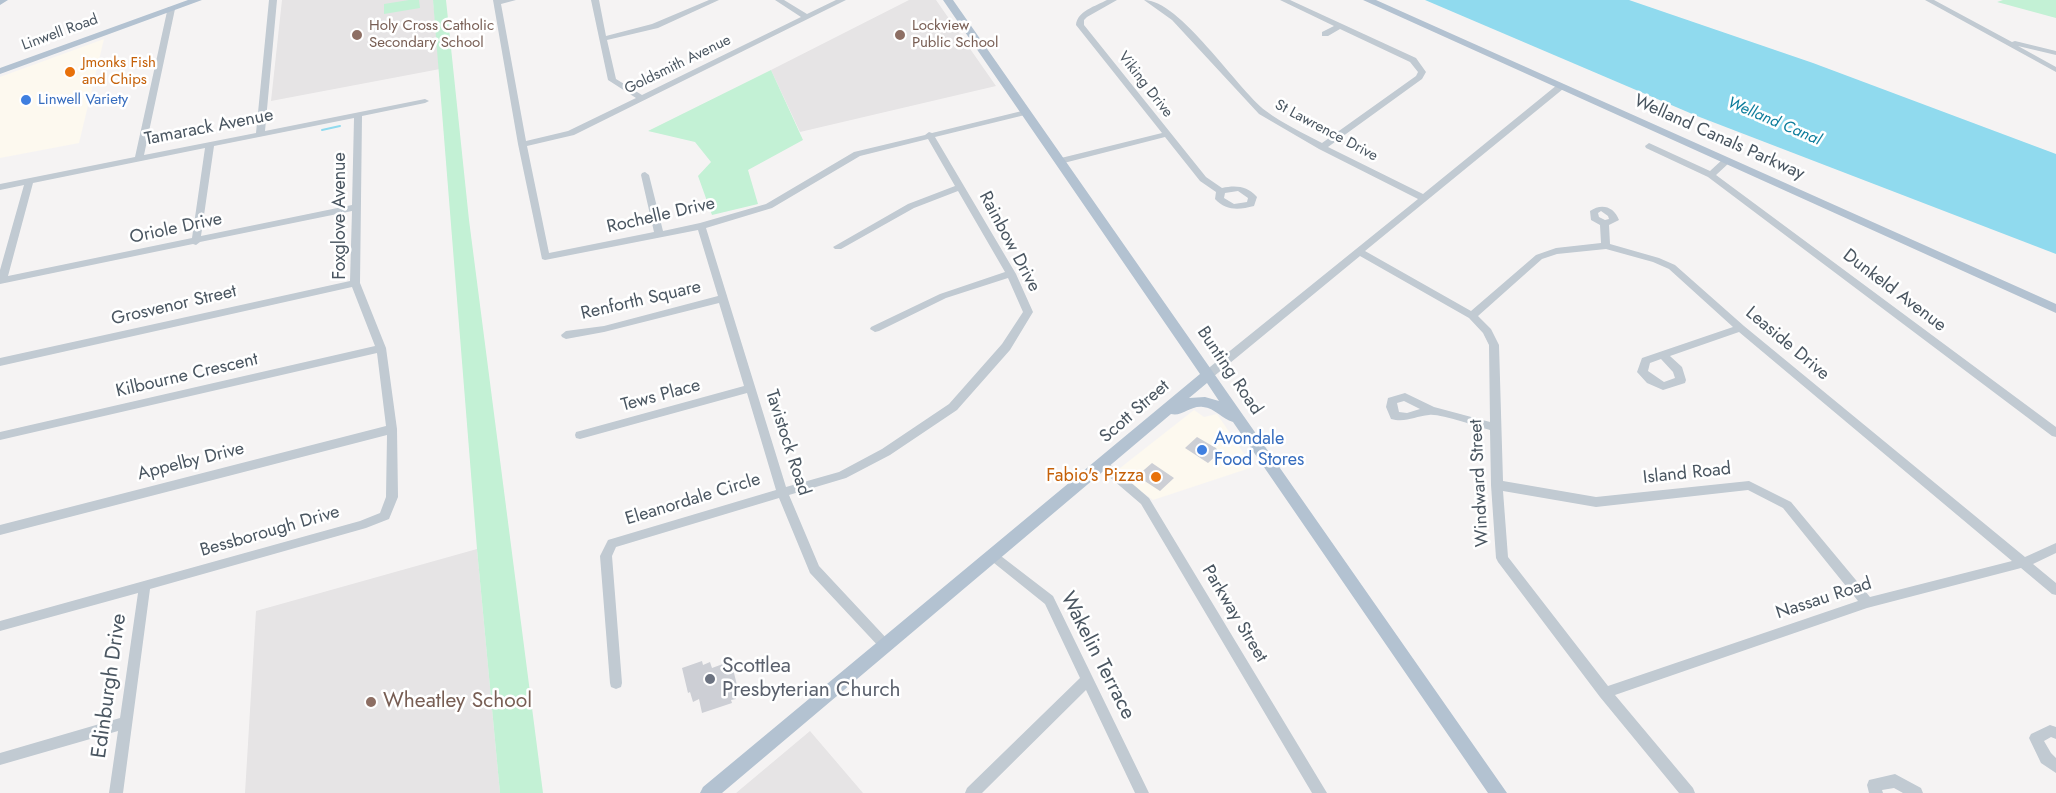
<!DOCTYPE html>
<style>
body{margin:0}
canvas{display:block;background:#f5f3f3}
</style>
<canvas width="2056" height="793"></canvas>
<script>
const context = document.querySelector('canvas').getContext('2d');
context.lineJoin = 'round';
function fill(path, color) { context.fillStyle = color; context.fill(path, 'evenodd'); }
function strokePath(path, color, width, dash) { context.strokeStyle = color; context.lineWidth = width; context.lineCap = dash ? 'butt' : 'round'; context.setLineDash(dash || []); context.stroke(path); }
function drawText(font, color, halo, rows, align = 'center') {
  context.font = font + ' Jost,sans-serif'; context.lineWidth = 5; context.setLineDash([]); context.textBaseline = 'middle'; context.strokeStyle = halo; context.fillStyle = color; for (const [text, x, y, turn = 0] of rows) {
    context.save(); context.translate(x, y); context.rotate((+turn || 0) * Math.PI / 180); context.textAlign = isNaN(turn) ? turn : align; if (halo) context.strokeText(text, 0, 0); context.fillText(text, 0, 0); context.restore();
  }
}
const commercial = new Path2D(`
 M104,39L79,143L0,158V77Z
 M1194,410L1204,417L1217,414L1253,467L1153,500L1115,472Z`);
const education = new Path2D(`
 M282,0H433L440,69L271,101Z
 M909,0H936L996,86L800,132L771,70Z
 M477,549L500,793H245L256,611Z
 M810,731L863,793H736Z`);
const green = new Path2D(`
 M409,0H419L420,8L384,14V4Z
 M433,0H446L469,220L543,793H500L477,549Z
 M2003,0H2056V18L1997,2Z
 M771,70L803,140L748,170L758,204L712,215L698,176L711,162L695,142L648,131Z`);
const water = new Path2D(`
 M1425,0H1629L1813,63L2056,154V254L1697,116Z`);
const stream = new Path2D(`
 M322,130L340,126`);
const building = new Path2D(`
 M1197,437L1216,448L1219,453L1208,463L1185,448Z
 M1152,463L1174,478L1160,491L1137,476Z
 M702,661L703,665L710,662L712,668L731,661L738,689L734,691L736,699L731,700L732,703L702,713L699,699L693,702L690,692L688,693L682,668Z`);
const minor = new Path2D(`
 M269,0H277L265,131L425,99L429,101L425,103L362,116L360,283L386,348L397,429L398,497L389,519L366,528L150,589L123,793H109L118,731L0,765V753L120,718L138,593L0,631V621L360,521L380,513L386,497L387,435L0,535V525L386,426L377,353L0,440V432L375,346L352,287L0,366V358L350,281L352,211L200,242L196,245L193,244L0,284V270L24,185L0,190V184L135,157L168,7L175,9L144,155L256,133ZM354,118L352,205L201,236L214,146ZM205,148L192,238L8,276L33,183Z
 M493,0H516L501,4L526,141L568,131L636,98L608,80L591,0H599L606,36L652,24L709,0H719L658,28L607,40L616,79L642,95L801,17L775,0H784L807,14L836,0H846L574,135L527,146L549,253L654,232L641,175L642,173L645,172L649,175L663,231L700,223L766,204L854,152L925,135L929,132L932,133L1026,110L1030,112L1029,114L935,137L1016,274L1033,312L1010,350L957,410L890,455L846,478L789,495L819,566L889,641L891,645L889,649L885,651L881,649L810,573L779,498L616,547L612,556L622,683L621,687L616,689L611,687L610,683L600,556L608,540L776,490L747,393L580,439L576,438L575,435L576,432L580,431L744,386L719,303L604,332L566,339L562,337L561,335L566,331L604,326L718,296L698,230L545,260L542,259L518,144ZM928,139L955,186L908,204L833,247L835,249H841L914,208L958,191L1005,272L940,294L871,327L870,329L875,332L879,331L946,298L1008,278L1023,312L1002,344L949,404L882,449L839,472L786,487L706,228L772,208L860,156Z
 M1107,0H1117L1087,17L1084,20V25L1206,177L1222,188C1236,185 1247,186 1257,197L1254,206C1239,210 1226,211 1215,199L1216,192L1200,181L1165,137L1060,164L1057,163V159L1162,133L1076,25C1077,11 1096,6 1107,0ZM1238,191L1248,198L1247,202L1234,204L1224,198L1225,193Z
 M1144,0C1180,0 1236,88 1266,111C1282,123 1303,133 1322,143L1416,76L1418,72L1410,62L1340,29L1328,36H1322V32L1334,26L1280,0H1290L1416,58L1426,72L1422,79L1328,147L1423,194L1557,85H1563V89L1365,251L1471,311L1536,255L1556,248L1601,243L1600,225L1591,220L1590,211C1601,203 1614,206 1619,220L1609,225L1610,244L1659,258L1675,265L1744,326L2025,557L2056,543V553L2033,564L2056,583V595L2052,594L2021,568L1867,608L1615,695L1693,788L1695,793H1679L1600,697L1498,562L1496,558L1491,485L1490,430C1478,427 1439,413 1429,415C1415,416 1406,423 1391,419L1386,407L1388,398L1405,393L1434,407L1490,422L1489,345L1483,333L1469,318L1360,256L1213,377H1205L1204,374L1205,371L1418,199L1319,149L1259,114L1172,20ZM1601,211L1608,216L1609,219L1605,220L1599,217L1598,213ZM1606,249L1653,262L1669,269L1733,327L1642,358L1637,372L1647,383L1663,390L1685,383L1686,380L1682,367L1670,356L1739,332L2012,561L1870,597L1791,502L1749,481L1596,497L1503,481L1499,345L1491,329L1478,316L1542,259L1557,254ZM1661,359L1673,372L1675,378L1664,382L1648,371L1650,363ZM1404,401L1420,409L1407,413L1399,412L1397,403ZM1748,490L1783,508L1858,601L1608,686L1508,557L1503,491L1596,507Z
 M1925,0H1934L2012,42L2015,41L2056,51V55L2018,46L2056,67V72Z
 M1649,143L1710,171L1723,159H1729V163L1716,175L2056,427V437L2052,436L1708,177L1646,148L1645,146Z
 M1103,461L1107,462L1149,498L1327,793H1312L1141,504L1099,468L1097,465L1099,462Z
 M993,551L997,553L1053,596L1149,793H1135L1086,690L982,793H965L967,788L1080,678L1045,604L989,559L987,556L989,553Z
 M2050,725L2056,727V739L2051,737L2044,741L2051,753L2056,758V773L2041,763L2029,738L2031,734Z
 M1895,774L1921,788L1923,793H1903L1894,788L1882,790L1883,793H1869L1867,785L1869,780Z`);
const major = new Path2D(`
 M0,0H8L0,5Z
 M188,0H202L0,74V68Z
 M943,0H953L1507,793H1488L1233,422C1222,419 1215,408 1203,407C1191,405 1182,417 1171,414L722,793H700L703,787L1200,374ZM1207,383L1219,401L1205,397L1189,398Z
 M1363,0H1376L2056,304V313Z`);
const markers = [
 [357,35,6,"#8d6e63"],
 [900,35,6,"#8d6e63"],
 [70,72,6,"#e8710a"],
 [26,100,6,"#3f7fe0"],
 [1202,450,6,"#3f7fe0"],
 [1156,477,6,"#e8710a"],
 [710,679,6,"#6b7280"],
 [371,702,6,"#8d6e63"]
];
const farEducationnames = [
 ["Holy Cross Catholic",369,26],
 ["Secondary School",369,43],
 ["Lockview",912,26],
 ["Public School",912,43]
];
const farStreetnames = [
 ["Linwell Road",60,33,-20],
 ["Goldsmith Avenue",678,65,-26],
 ["Viking Drive",1145,85,52],
 ["St Lawrence Drive",1326,131,28]
];
const farFoodnames = [
 ["Jmonks Fish",82,63],
 ["and Chips",82,80]
];
const farShopnames = [
 ["Linwell Variety",38,100]
];
const farWaternames = [
 ["Welland Canal",1774,122,23]
];
const streetNames = [
 ["Tamarack Avenue",209,128,-11],
 ["Welland Canals Parkway",1719,138,24],
 ["Foxglove Avenue",341,216,-90],
 ["Rochelle Drive",661,216,-13],
 ["Oriole Drive",176,229,-12],
 ["Rainbow Drive",1009,242,62],
 ["Dunkeld Avenue",1894,291,37],
 ["Renforth Square",641,301,-13],
 ["Grosvenor Street",174,306,-13],
 ["Leaside Drive",1787,344,40],
 ["Bunting Road",1229,371,56],
 ["Kilbourne Crescent",187,376,-13],
 ["Tews Place",661,396,-15],
 ["Scott Street",1135,412,-41],
 ["Tavistock Road",787,443,72],
 ["Appelby Drive",191,462,-14],
 ["Island Road",1687,474,-6],
 ["Windward Street",1480,483,-93],
 ["Eleanordale Circle",693,500,-17],
 ["Bessborough Drive",270,532,-16],
 ["Nassau Road",1824,599,-18],
 ["Parkway Street",1234,614,59]
];
const shopNames = [
 ["Avondale",1214,440],
 ["Food Stores",1214,461]
];
const foodNames = [
 ["Fabio's Pizza",1144,477]
];
const nearStreetnames = [
 ["Wakelin Terrace",1097,656,63],
 ["Edinburgh Drive",110,686,-82]
];
const nearWorshipnames = [
 ["Scottlea",722,667],
 ["Presbyterian Church",722,691]
];
const nearEducationnames = [
 ["Wheatley School",383,702]
];
fill(commercial, '#fdf9ef');
fill(education, '#e6e4e5');
fill(green, '#c3f1d5');
fill(water, '#90daee');
strokePath(stream, '#90daee', 2);
fill(building, '#cdcfd5');
fill(minor, '#c1cad2');
fill(major, '#b3c2d1');
for (const [x, y, r, color] of markers) { const dot = new Path2D(); dot.arc(x, y, r, 0, 2 * Math.PI); context.fillStyle = color; context.fill(dot); strokePath(dot, '#fff', 2); }
drawText('15px', '#785e54', '#fff', farEducationnames, 'left');
drawText('15px', '#4a5661', '#fff', farStreetnames);
drawText('15px', '#c56008', '#fff', farFoodnames, 'left');
drawText('15px', '#366cbe', '#fff', farShopnames, 'left');
drawText('italic 16px', '#0c7c9b', '#fff', farWaternames);
drawText('18px', '#4a5661', '#fff', streetNames);
drawText('18px', '#366cbe', '#fff', shopNames, 'left');
drawText('18px', '#c56008', '#fff', foodNames, 'right');
drawText('21px', '#4a5661', '#fff', nearStreetnames);
drawText('21px', '#5b616d', '#fff', nearWorshipnames, 'left');
drawText('21px', '#785e54', '#fff', nearEducationnames, 'left');
</script>
